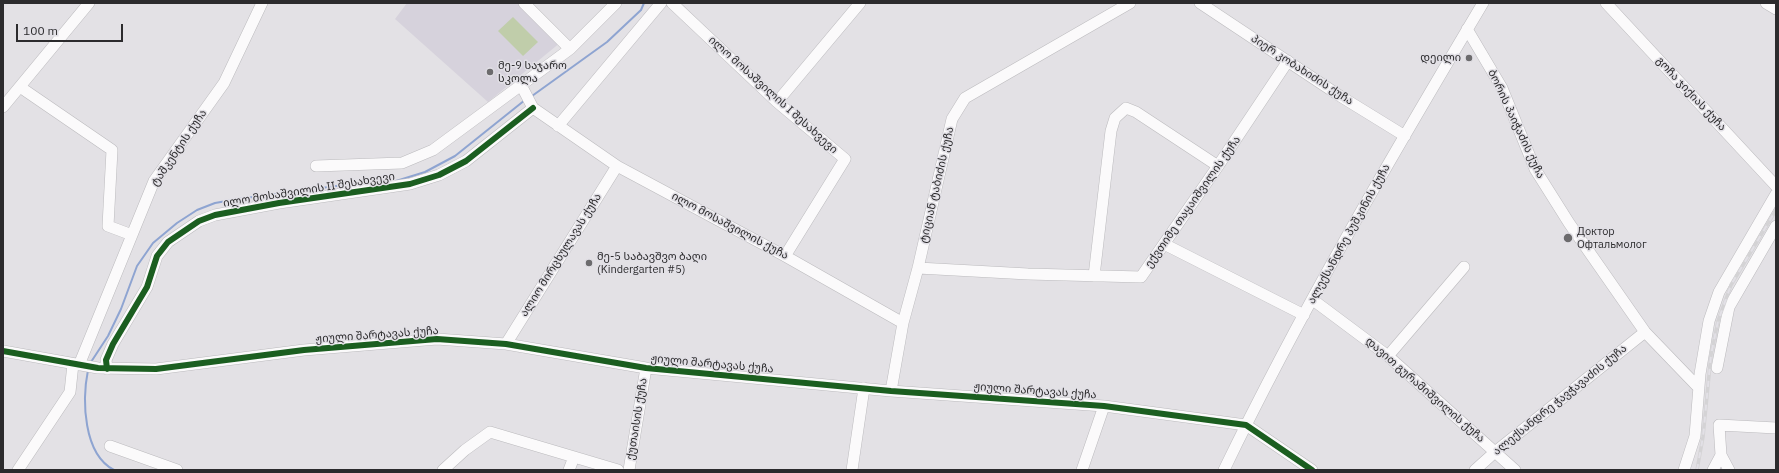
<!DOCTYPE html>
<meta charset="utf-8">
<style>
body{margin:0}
#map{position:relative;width:1779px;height:473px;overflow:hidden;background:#e3e1e5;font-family:"IBM Plex Sans",sans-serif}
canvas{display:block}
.frame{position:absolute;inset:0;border:4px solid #2c2b2d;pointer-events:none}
.scale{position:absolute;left:16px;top:24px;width:107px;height:18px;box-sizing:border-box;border:2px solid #2c2b2d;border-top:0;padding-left:5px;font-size:12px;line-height:14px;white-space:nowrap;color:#2c2b2d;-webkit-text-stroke:3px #e2e0e6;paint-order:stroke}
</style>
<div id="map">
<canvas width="1779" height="473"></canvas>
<div class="frame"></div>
<div class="scale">100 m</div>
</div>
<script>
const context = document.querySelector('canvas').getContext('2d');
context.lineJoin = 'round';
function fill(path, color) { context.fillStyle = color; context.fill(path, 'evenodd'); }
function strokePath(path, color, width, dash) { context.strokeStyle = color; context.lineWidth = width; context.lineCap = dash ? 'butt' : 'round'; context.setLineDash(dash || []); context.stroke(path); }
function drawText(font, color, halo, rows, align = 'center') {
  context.font = font + ' "IBM Plex Sans","Noto Sans Georgian",sans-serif'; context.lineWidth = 3; context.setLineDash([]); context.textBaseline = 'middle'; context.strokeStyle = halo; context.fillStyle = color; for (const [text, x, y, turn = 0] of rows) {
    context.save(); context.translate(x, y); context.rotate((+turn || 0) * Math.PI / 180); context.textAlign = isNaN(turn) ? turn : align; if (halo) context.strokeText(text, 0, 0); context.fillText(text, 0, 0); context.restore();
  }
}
const built = new Path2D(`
 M407,3H520L561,42L488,102L395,19Z`);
const green = new Path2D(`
 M513,17L538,42L523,56L498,31Z`);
const stream = new Path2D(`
 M532,96L607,42L641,10L644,3
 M91,362L108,336L121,309L137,266L153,243L177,223L197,210L215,203L238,199L359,183L396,181L425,172L455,156L525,100
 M88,370C82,400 83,454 114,470`);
const minor = new Path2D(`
 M524,3L570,49
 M672,3L777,102L845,159L785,256
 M1200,3L1340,96L1405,136
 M1606,3L1776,186
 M1766,3L1776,9
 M1467,29L1502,88L1535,169L1569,223L1645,332L1698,387
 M521,85L533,108L617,166L785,256L903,323
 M20,87L112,150L108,226L132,235
 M777,102L860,3
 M3,107L89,3
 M558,126L661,3
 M316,166L402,163L433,150L570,49L616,3
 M1164,244L1304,315
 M918,268L1028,274L1141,277L1218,166L1288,61
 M1094,276L1111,131L1115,118L1126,108L1136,112L1218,166
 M1313,300L1388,356L1515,470
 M506,344L617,166
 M3,351L98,368L156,369L304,350L437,339L506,344L646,368L891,391L1104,406L1246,425L1312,470
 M1388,356L1464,267
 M79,365L154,181L224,83L262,3
 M1717,368L1729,307L1776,226
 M107,369L106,360L113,344L147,287L157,256L168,242L199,221L215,215L279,203L410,184L439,175L466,161L533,108
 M891,391L903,323L918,268L952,119L965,98L1130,3
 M110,446L177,470
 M18,470L70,392L73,364
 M443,470L465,450L490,432L618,470
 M569,470L574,457
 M629,470L646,368
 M852,470L864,388
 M1082,470L1104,406
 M1224,470C1301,310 1392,156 1483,3
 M1475,470L1495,452L1645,332
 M1684,470L1695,436L1700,374L1709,321L1719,292L1776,194
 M1713,470L1721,455
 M1729,470L1721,455L1719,425L1776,428`);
const rail = new Path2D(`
 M1697,470L1703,437L1711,355L1718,321L1731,285L1776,210`);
const cycleway = new Path2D(`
 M3,351L98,368L156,369L304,350L437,339L506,344L646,368L891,391L1104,406L1246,425L1312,470
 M107,369L106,360L113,344L147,287L157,256L168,242L199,221L215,215L279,203L410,184L439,175L466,161L533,108`);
const markers = [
 [1469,58,4,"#6c6b6d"],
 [490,72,4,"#6c6b6d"],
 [1568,238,5,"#6c6b6d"],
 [589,263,4,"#6c6b6d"]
];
const poiNames = [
 ["დეილი",1461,58,"right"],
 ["მე-9 საჯარო",498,66],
 ["სკოლა",498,79],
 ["Доктор",1577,232],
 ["Офтальмолог",1577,245],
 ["მე-5 საბავშვო ბაღი",597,257],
 ["(Kindergarten #5)",597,270]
];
const streetNames = [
 ["პიერ კობახიძის ქუჩა",1302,70,33],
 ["გოჩა ჯიქიას ქუჩა",1691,94,47],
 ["ილო მოსაშვილის I შესახვევი",773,95,42],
 ["ბორის პაიჭაძის ქუჩა",1516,124,65],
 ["ტაშკენტის ქუჩა",179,148,-56],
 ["ტიციან ტაბიძის ქუჩა",937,185,-77],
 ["ილო მოსაშვილის II შესახვევი",309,190,-9],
 ["ექვთიმე თაყაიშვილის ქუჩა",1193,202,-55],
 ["ილო მოსაშვილის ქუჩა",730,226,28],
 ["ალექსანდრე პუშკინის ქუჩა",1349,234,-61],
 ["ალიო მირცხულავას ქუჩა",561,255,-58],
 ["ჟიული შარტავას ქუჩა",377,335,-4],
 ["ჟიული შარტავას ქუჩა",712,364,5],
 ["დავით გურამიშვილის ქუჩა",1425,390,41],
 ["ჟიული შარტავას ქუჩა",1035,391,4],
 ["ალექსანდრე ჭავჭავაძის ქუჩა",1560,400,-39],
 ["ქუთაისის ქუჩა",637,419,-81]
];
fill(built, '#d6d2dc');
fill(green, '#c0cdaa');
strokePath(stream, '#8ea4d1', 2);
strokePath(minor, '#bbbabd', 12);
strokePath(minor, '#fbfafb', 11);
strokePath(rail, '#d4d3d5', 3.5);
strokePath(rail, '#e2e0e6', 2, [6]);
strokePath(cycleway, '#1b5e20', 6);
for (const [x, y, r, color] of markers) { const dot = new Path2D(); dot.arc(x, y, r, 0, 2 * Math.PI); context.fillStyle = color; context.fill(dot); strokePath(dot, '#e2e0e6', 1.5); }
drawText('11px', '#2c2b2d', '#e2e0e6', poiNames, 'left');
drawText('11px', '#2c2b2d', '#e2e0e6', streetNames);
</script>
